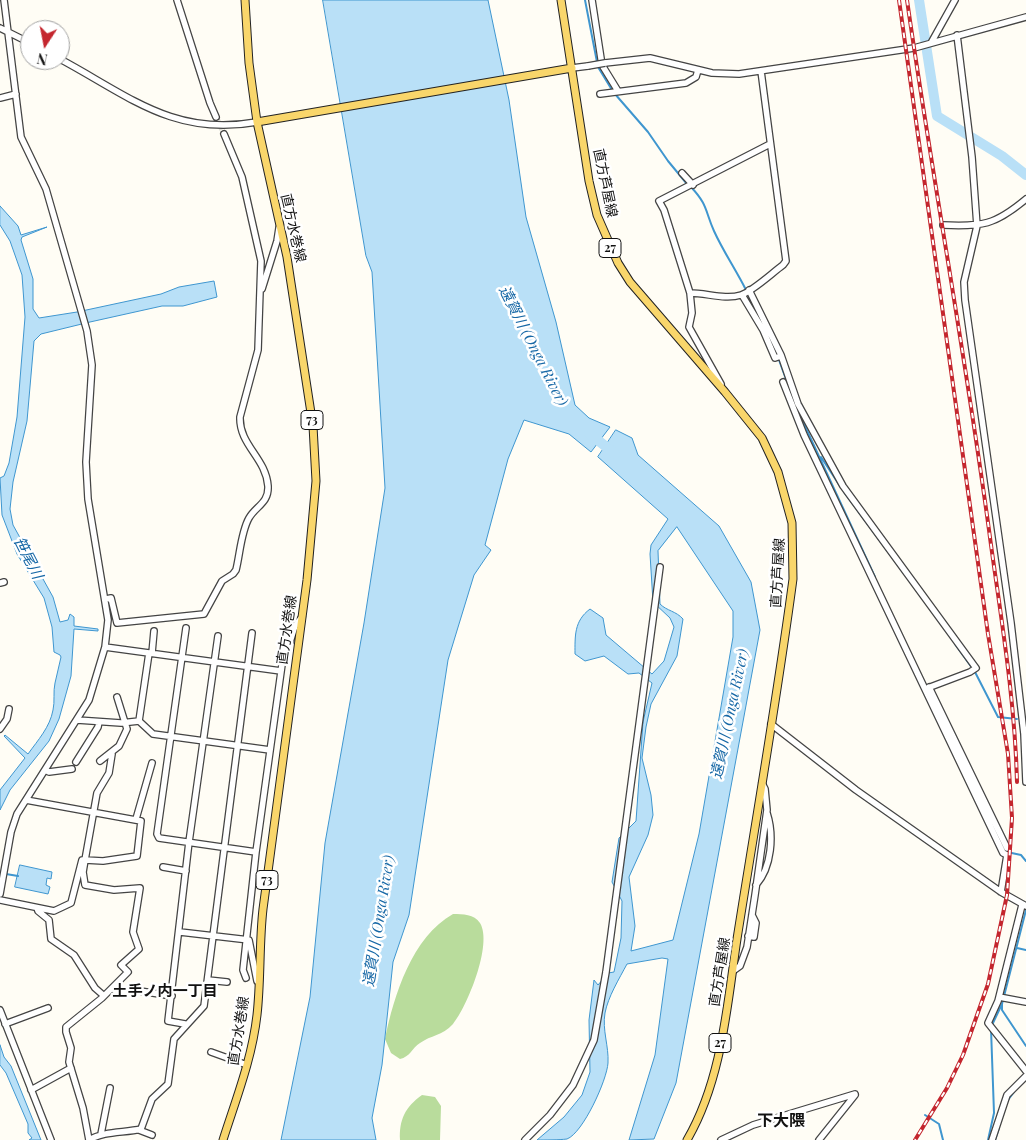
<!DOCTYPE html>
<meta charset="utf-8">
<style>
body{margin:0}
#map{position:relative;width:1026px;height:1140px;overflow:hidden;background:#fffdf5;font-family:"Playfair Display",serif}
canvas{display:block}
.north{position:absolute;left:20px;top:20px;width:50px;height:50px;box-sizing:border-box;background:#fff;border:1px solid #a0a0a0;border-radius:50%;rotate:191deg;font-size:14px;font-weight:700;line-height:20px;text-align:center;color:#111}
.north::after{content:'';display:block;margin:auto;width:18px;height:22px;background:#c4262e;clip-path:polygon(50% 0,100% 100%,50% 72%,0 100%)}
</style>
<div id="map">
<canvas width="1026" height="1140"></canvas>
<div class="north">N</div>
</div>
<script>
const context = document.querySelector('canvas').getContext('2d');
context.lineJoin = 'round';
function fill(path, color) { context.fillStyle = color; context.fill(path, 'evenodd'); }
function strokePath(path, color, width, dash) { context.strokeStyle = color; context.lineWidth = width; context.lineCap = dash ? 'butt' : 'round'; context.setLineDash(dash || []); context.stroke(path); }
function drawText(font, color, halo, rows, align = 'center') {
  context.font = font + ' "Playfair Display","Noto Sans JP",serif'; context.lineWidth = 5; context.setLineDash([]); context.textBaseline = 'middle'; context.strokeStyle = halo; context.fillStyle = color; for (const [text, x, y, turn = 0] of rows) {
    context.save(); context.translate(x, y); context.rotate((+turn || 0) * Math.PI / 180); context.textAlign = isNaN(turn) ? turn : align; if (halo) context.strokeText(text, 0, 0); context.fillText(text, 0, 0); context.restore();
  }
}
const forest = new Path2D(`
 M453,914C463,914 474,914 480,923C493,944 467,1007 453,1024C442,1036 431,1035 420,1043C412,1048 410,1057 400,1059L391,1053L385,1039C394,995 412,937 453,914Z
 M422,1095L435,1097L441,1106L440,1140H400C399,1120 405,1107 422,1095Z`);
const water = new Path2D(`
 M323,0H488L509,100L526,217L556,322L575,405L589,418L610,427L591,452L569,434L524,420L508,459L485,545L491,550L474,575L448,660L409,915L393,962L382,1065L372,1118L376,1140H281L310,997L325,843L364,623L385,488L372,272L366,256Z
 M0,206L18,226L21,235L47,227L22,237L21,240L33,279V309L39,318L77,312L161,294L179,287L214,281L217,297L183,306H162L90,322L41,334L34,341L27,421L13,482L10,509L13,525L53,597L60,622L68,620L70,614L74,617V626L98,629V631L74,629L71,676L59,719L49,741L10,790L0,810V790L25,758L4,736L5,735L28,754C38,740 50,727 53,710C55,702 53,691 55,683C57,674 59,666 61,657L60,655L54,652L52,627L44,598L17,554L2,515L0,478L4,476L9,463L17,417L25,317L22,275L10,241L0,225Z
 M616,430L632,438L638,455L719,526L751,582L760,630L676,1083L654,1139L629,1140L655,1055L668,959L662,958L627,964C619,979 608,997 605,1013C602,1030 609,1046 608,1063C607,1080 583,1133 567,1139C559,1140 545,1140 537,1140L564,1117L582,1095L590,1072L589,1020L594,980L598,985L608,973L614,972L621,938L622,901L612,882L619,838L636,821L643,722L652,683L639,673L628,674L604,656L585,661L575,654C575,636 574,621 590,609L603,618L606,635L652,674L664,661L674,627L670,618L653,602L650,554L651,545L668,519L598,457ZM677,527L733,611V637L699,834L673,940L631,951L635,926L629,877L648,835L653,815L651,795L642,758L646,727L651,704L677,656L683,619C676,611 667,611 660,604L658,551Z
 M20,865L52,872L51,879L47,878L46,885L50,887L48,894L15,887Z
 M0,1045L4,1057L11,1066L41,1140H29L32,1138L28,1133V1124L6,1073L0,1065Z`);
const stream = new Path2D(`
 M585,0L597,62
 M598,67L612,90
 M615,94L648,132L668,161L687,184
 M691,187C708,205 705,211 714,231C723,251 736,270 746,290
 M748,294L752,303
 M773,346L777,355
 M779,360L795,404
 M797,409L875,577
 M821,457L840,486
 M844,492L905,575
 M955,644L975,672L998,717L1017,719
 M1006,849L1007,852L1021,855L1026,861
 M6,874L18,876
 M1026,910L1002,1004V1010L1026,1046
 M1017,948L1026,950
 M992,1025L1002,1004
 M1008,1100L1014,1092
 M925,1115L939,1124L943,1140
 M988,1140L994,1113L991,1029
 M995,1140L999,1128`);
const river = new Path2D(`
 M919,0L937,116L1002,156L1026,175
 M589,433L615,454`);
const minorTunnel = new Path2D(`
 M216,117L224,134`);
const minor = new Path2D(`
 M177,0L210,103L216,117
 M592,0L602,65L618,91
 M0,28L30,43
 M957,35L972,157L977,226L964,282L965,300L1011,623L1024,734L1026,782
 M931,43L955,0
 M60,59C129,96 174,137 257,122
 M605,63L650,58L712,73L739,74L914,48L1026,17
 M572,68L588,66
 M600,94L686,83L696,77L698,70
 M0,98L16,94
 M682,173L693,185
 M943,225C982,227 995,225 1026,199
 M262,289L277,241L279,228
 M749,290L781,355L798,404L843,486L976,668L970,672L925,689
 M690,293C707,293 725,300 741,295C753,291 772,273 783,265L786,261L761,71
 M742,295L763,330L775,358L781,356
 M783,382L804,435L1003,853L1007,855L1001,892
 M721,384L689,327L692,313L690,293L664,210L659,201L770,144
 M0,583L4,582
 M106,599L111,598L117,623L204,614L222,581L233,574L236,570C240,554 241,532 249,518C256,506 269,503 268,486C266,458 239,445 240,417L258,350L261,261L242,177L224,134
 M186,628L157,834L159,838L256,852
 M285,643L290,614
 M105,647L281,671
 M152,653L154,631
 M929,687L1007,848
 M77,720L121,723L139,721L153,734L270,750
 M139,721L149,653
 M771,724L856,790L1001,892L1026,906
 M0,729L7,719L9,709
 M100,761L119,746L127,729L117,697
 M76,762L98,727L99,722
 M45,770L49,772L72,769
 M26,800L141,821L137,856L103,861L85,860L83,872L85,885L114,890L140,888L133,932L139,949L121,965L128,972L102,998L66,1027V1032L71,1048L69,1062L83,1108L89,1140
 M136,819L152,763
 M163,867L186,871
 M756,885C772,867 774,835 767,813
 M0,894L11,832L17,814L89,700L105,647L108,620L88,499L86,462L92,365L87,331L46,189L21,137L4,0
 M0,900L54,911L71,903L82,860H85L97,793L109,773L112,754
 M1022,905L998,1001L988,1023L1026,1071
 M37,908L38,911L49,920L51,939L74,955L95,988L103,995
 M180,932L249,940L257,981
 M748,936L754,937L756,923L752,915
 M733,971L740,966L747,947L755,895L767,810L765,789L762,783
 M246,978L243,970L256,852L285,643L290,642L295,626L302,617
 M208,980L227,982
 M140,991L172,996
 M999,997L1026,1002
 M0,1010L51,1140
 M5,1024L48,1008
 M185,1024L168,1021L189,842L218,636
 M211,1052L247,1065
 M31,1090L71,1068
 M139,1130L152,1135
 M101,1134L110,1088
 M89,1140C104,1131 124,1133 141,1129L152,1099L168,1084L174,1039L204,1006L252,633
 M525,1140L550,1115L573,1085L594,1040L606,972L660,567
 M721,1140L753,1125L855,1094
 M819,1140L855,1095
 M992,1140L1007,1095L1026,1076`);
const major = new Path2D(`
 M561,0L589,181L597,215L618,263L630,282L725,392L762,438L778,472L792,523L793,579C777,699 756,819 737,939C727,1006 722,1080 687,1140
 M257,122L572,68
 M223,1140C236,1099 252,1059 257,1015C261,980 259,944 263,909L307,580L316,481L313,426L287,257L257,122L249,63L245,0`);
const rail = new Path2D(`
 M899,0L988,634L1008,754L1012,818L1007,895L988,984L963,1055L947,1088L915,1140
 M907,0C933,182 967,363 991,545C1002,624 1015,702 1017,782`);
const minorBridge = new Path2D(`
 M588,66L605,63`);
const shields = [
 [610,248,22],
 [312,420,22],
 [267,880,22],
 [720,1043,22]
];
const shieldNames = [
 ["27",610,248],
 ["73",312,420],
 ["73",267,880],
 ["27",720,1043]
];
const streetNames = [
 ["直方芦屋線",605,183,78],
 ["直方水巻線",293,228,77],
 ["直方芦屋線",778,573,-87],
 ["直方水巻線",287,630,-82],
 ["直方芦屋線",720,972,-81],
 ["直方水巻線",239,1031,-81]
];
const waterNames = [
 ["遠賀川 (Onga River)",533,346,63],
 ["笹尾川",28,558,63],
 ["遠賀川 (Onga River)",730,714,-78],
 ["遠賀川 (Onga River)",379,921,-81]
];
const neighbourhoodNames = [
 ["土手ノ内一丁目",165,991]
];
const quarterNames = [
 ["下大隈",781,1121]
];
fill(forest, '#b9dc9c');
fill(water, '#b9e0f7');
strokePath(water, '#3f96cf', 1);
strokePath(stream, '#3f96cf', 2);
strokePath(river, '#b9e0f7', 10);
strokePath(minorTunnel, '#dbdad3', 5.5, [5.5, 3]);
strokePath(minor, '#444', 8);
strokePath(major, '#222', 9);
strokePath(minor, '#fff', 5.5);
strokePath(major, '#f9d66b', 7);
strokePath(rail, '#c4262e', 4);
strokePath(rail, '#fff', 2, [5.5]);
strokePath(minorBridge, '#444', 8, []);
strokePath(minorBridge, '#fff', 5.5);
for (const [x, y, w] of shields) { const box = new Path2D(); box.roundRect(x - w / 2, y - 9.5, w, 19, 4); context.fillStyle = '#fff'; context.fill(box); strokePath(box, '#111', 1); }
drawText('bold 12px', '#111', null, shieldNames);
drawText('14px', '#111', '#fff', streetNames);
drawText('italic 15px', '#1768a6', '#fff', waterNames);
drawText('bold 15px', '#111', '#fff', neighbourhoodNames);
drawText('bold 16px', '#111', '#fff', quarterNames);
</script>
